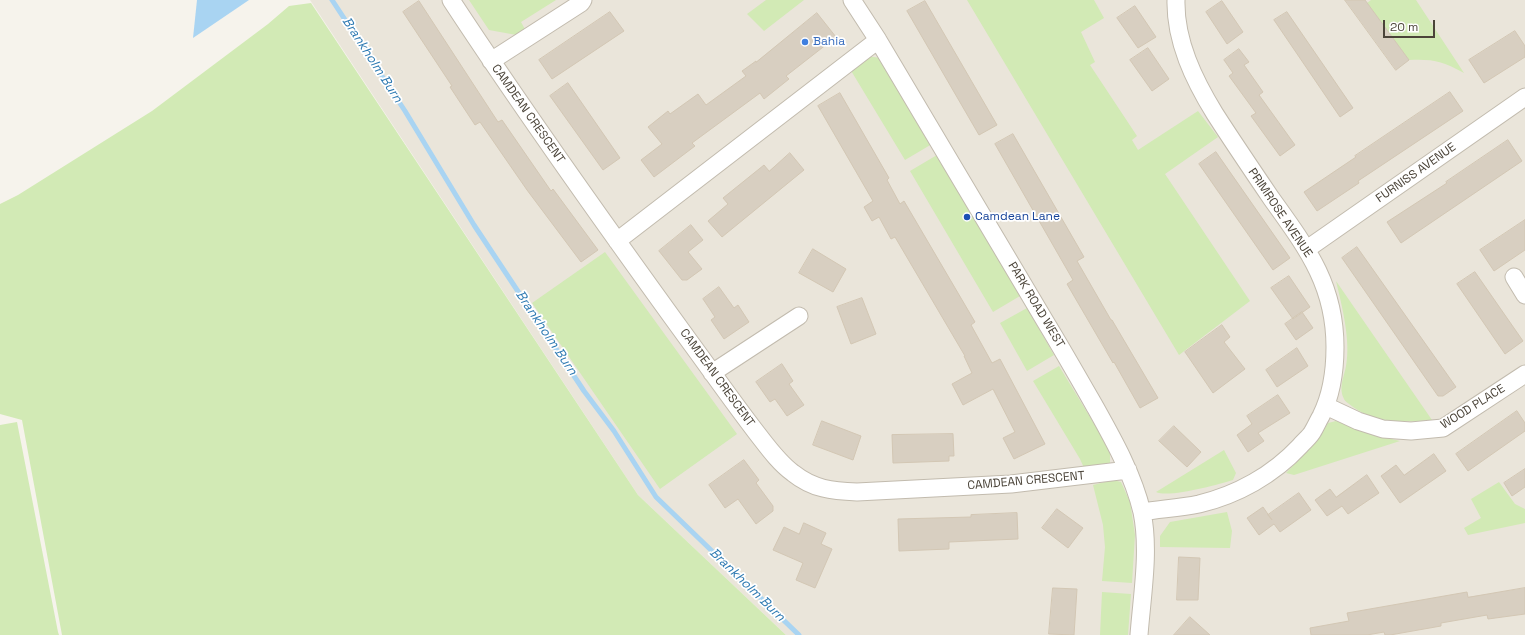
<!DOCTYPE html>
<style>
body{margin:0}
#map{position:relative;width:1525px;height:635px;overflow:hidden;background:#f6f3ec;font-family:"Space Grotesk",sans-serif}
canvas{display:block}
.scale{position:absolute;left:1383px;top:20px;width:52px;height:18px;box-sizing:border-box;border:2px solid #4b4439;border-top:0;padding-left:5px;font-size:12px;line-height:14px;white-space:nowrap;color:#4b4439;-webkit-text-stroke:3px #fff;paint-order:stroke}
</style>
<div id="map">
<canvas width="1525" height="635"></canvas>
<div class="scale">20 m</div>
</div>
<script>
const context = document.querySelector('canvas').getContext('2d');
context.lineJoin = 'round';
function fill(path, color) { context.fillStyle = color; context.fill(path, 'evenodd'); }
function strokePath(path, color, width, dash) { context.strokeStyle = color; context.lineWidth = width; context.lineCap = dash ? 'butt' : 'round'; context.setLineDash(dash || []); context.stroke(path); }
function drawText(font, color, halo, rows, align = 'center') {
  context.font = font + ' "Space Grotesk",sans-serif'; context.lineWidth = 3.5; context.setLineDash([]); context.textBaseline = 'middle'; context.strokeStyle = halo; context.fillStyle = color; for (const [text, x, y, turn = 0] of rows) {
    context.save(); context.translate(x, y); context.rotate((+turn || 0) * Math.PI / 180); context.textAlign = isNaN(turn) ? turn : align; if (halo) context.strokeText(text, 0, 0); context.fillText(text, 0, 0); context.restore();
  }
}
const residential = new Path2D(`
 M310,0H1525V635H786L638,495Z`);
const green = new Path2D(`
 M469,0H556L521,22L527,33L522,36L489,30Z
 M766,0H804L764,31L747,14Z
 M967,0H1094L1104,18L1081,32L1095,62L1090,65L1137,136L1132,140L1138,150L1198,111L1218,137L1165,174L1250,301L1179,355Z
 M1371,0H1416L1464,73C1442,61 1433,59 1409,60L1367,3Z
 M311,3L638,495L786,635H62L22,420L0,414V204L18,195L152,111L268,24L289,6Z
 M866,56L881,58L932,144L905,160L850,69Z
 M937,155L1020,296L993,312L910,171Z
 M605,252L737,434L660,489L532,303Z
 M1336,281L1432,420C1404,422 1377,424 1353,407C1350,404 1345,402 1344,399C1338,388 1344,377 1346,366C1351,341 1342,306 1336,281Z
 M1027,308L1054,355L1027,371L1000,323Z
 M1059,366L1110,450V463L1099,468L1085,470L1080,459L1033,381Z
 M1336,421L1375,435L1400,441L1294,475L1286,473L1318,439L1328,423Z
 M17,422L58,632L59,635H0V425Z
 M1224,450L1236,473L1233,480C1217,485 1169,498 1156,492Z
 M1113,480L1121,482L1130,502L1135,535L1132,583L1102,581L1105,547L1103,525L1093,485Z
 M1499,482L1515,504L1525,509V523L1468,535L1464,528L1481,518L1471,499Z
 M1227,512L1232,531L1230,548L1160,547V536L1170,522Z
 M1102,592L1131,594L1128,635H1100Z`);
const water = new Path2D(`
 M197,0H249L193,38Z`);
const stream = new Path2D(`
 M332,0L405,111L474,225L584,391L614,431L656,497L799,635`);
const building = new Path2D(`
 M1345,0H1365L1409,60L1396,70Z
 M419,1L498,122L502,120L551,191L553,189L598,250L581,262L527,190L480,122L475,125L450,87L452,86L403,12Z
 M925,1L997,125L979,135L907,11Z
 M1222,1L1243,32L1227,44L1206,12Z
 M1135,6L1156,37L1138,48L1117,18Z
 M610,12L624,31L552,79L539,60Z
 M1287,12L1353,108L1340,117L1274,20Z
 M817,13L836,37L786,76L789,79L764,99L760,93L692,143L695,146L654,177L641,160L662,144L648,127L668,111L670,114L698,94L706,105L746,76L742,71L756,61V62Z
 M1515,31L1525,46V57L1484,83L1469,60Z
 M1148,48L1169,79L1152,91L1130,60Z
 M1239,49L1249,62L1244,65L1263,92L1259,95L1295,145L1280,156L1251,116L1256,113L1229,76L1233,73L1224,60Z
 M568,83L620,158L603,170L550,96Z
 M1450,92L1463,111L1358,181L1359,183L1317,211L1304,192L1356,157L1355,156Z
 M840,93L889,178L887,180L900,204L904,201L975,322L971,325L992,363L1000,359L1045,444L1014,459L1003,438L1015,432L993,389L963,405L952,384L972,373L964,356H965L895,237L891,239L879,217L872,221L864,207L873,201L818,106Z
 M1013,134L1084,257L1077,261L1111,320H1112L1158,398L1140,408L1114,362L1113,363L1067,284L1073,280L995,144Z
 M1508,140L1522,161L1401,243L1387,222L1447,183L1446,182Z
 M1216,152L1290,258L1273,270L1199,164Z
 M790,153L804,170L722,237L708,221L728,204L723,198L764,165L769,171Z
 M1525,220V250L1494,271L1480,250Z
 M691,225L703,240L688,252L702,269L687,280H682L659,251Z
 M1357,247L1456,387L1443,396H1438L1342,258Z
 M813,249L846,269L833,292L799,273Z
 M1475,272L1523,341L1505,354L1457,284Z
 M1289,276L1310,307L1293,319L1271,288Z
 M719,287L734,308L738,305L749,322L724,339L711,320L715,317L703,299Z
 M862,298L876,334L851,344L837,307Z
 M1302,312L1313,328L1296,340L1285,324Z
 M1222,325L1230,337L1224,342L1245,369L1213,393L1185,352Z
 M1297,348L1308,366L1277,387L1266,370Z
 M782,364L793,381L789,384L804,405L787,416L775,399L770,402L756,382Z
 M1278,395L1290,413L1258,433L1264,441L1248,452L1237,435L1252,424L1247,416Z
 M1517,411L1525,423V431L1468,471L1456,454Z
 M822,421L861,436L853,460L813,445Z
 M1174,426L1201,452L1187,467L1159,441Z
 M953,434L954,456H949V461L893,463L892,435Z
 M1434,454L1446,471L1400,503L1381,476L1396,465L1404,475Z
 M744,460L759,480L756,483L773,506V511L756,524L738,499L725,508L709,485Z
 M1525,469V487L1512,496L1504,483Z
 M1367,475L1379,493L1348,514L1342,506L1327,516L1315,500L1330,489L1336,497Z
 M1299,493L1311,510L1280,532L1274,524L1259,535L1247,518L1263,507L1272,520L1268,515Z
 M1057,509L1083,528L1068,548L1042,528Z
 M1017,513L1018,539L949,542V549L899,551L898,519L971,517V515Z
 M804,523L826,533L821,544L832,549L815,588L796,580L803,563L773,550L784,527L799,534Z
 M1179,557L1200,558L1198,600H1177Z
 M1053,588L1077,589L1074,635L1049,634Z
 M1525,588V614L1488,619L1487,615L1441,623V626L1390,635H1385L1384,632L1367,635H1311L1310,628L1349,621L1347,613L1467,592L1468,597Z
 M1190,617L1210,635H1174Z`);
const minor = new Path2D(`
 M451,0C527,116 608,229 690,342C712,372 733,402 756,432C767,446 778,462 793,473C813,489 832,491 857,492L1011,484L1128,470
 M852,0L878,40C934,134 990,228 1045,321C1062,349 1078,377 1094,405C1113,439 1133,474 1142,512C1150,551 1142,595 1139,635
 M491,61L581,3L583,0
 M617,241L878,40
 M1307,249L1525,97
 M1514,277L1525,295
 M712,373L799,316
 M1326,406L1358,421L1383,429L1411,431L1443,428L1525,374
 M1142,512C1160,509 1180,508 1199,504C1237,495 1273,475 1300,446C1304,441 1310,437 1313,431C1316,426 1318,421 1321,416C1332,394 1335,371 1335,347C1335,284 1306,247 1271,198C1252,170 1233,142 1215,114C1194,80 1175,41 1176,0`);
const markers = [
 [805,42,4,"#3f7fe0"],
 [967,217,4,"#1a4fb4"]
];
const shopNames = [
 ["Bahia",813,42]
];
const streetNames = [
 ["CAMDEAN CRESCENT",528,114,55],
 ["FURNISS AVENUE",1416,173,-35],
 ["PRIMROSE AVENUE",1280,213,56],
 ["PARK ROAD WEST",1036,305,59],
 ["CAMDEAN CRESCENT",717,378,54],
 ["WOOD PLACE",1473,407,-32],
 ["CAMDEAN CRESCENT",1026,481,-5]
];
const transitNames = [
 ["Camdean Lane",975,217]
];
const waterNames = [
 ["Brankholm Burn",372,60,57],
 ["Brankholm Burn",546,333,56],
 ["Brankholm Burn",747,585,44]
];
fill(residential, '#eae5da');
fill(green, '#d2eab5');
fill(water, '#a9d4f2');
strokePath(stream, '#a9d4f2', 5);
fill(building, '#d8cfc1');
strokePath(building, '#d3c7b4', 1);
strokePath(minor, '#c2bbae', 19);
strokePath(minor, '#fff', 17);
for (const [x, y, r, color] of markers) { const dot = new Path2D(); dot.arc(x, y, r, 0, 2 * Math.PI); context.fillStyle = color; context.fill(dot); strokePath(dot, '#fff', 1.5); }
drawText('12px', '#366cbe', '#fff', shopNames, 'left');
drawText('12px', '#4b4439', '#fff', streetNames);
drawText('12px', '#164399', '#fff', transitNames, 'left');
drawText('italic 13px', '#2e7ab2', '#fff', waterNames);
</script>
